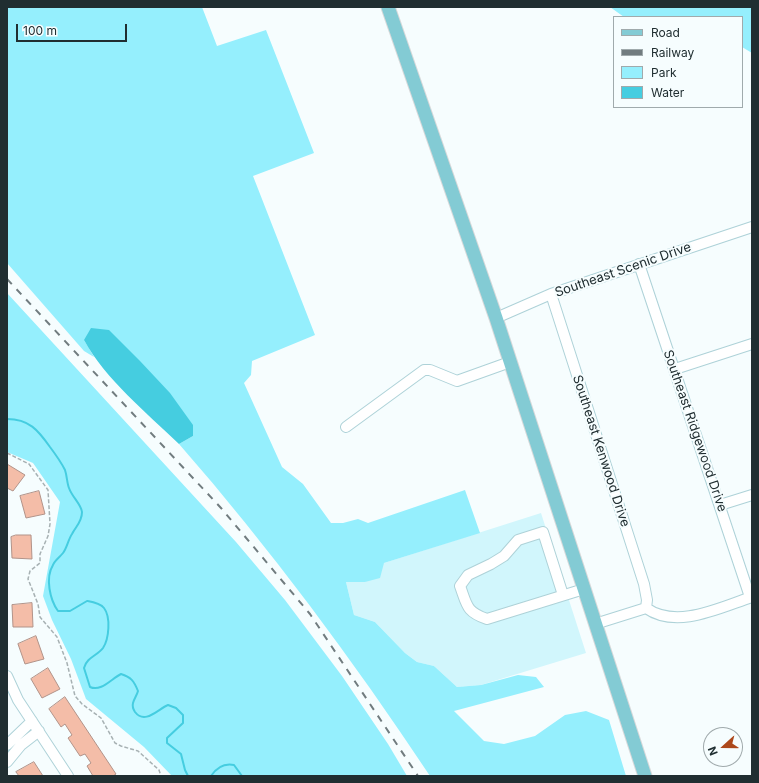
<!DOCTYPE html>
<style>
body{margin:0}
#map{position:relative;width:759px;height:783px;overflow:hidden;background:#f6fdfe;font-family:Inter,sans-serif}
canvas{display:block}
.frame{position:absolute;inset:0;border:8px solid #202e31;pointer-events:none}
.legend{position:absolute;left:613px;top:16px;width:130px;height:92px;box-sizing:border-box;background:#f6fdfe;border:1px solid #a0aaac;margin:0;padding:5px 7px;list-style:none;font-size:12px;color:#202e31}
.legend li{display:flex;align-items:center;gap:8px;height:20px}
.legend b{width:20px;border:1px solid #a0aaac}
.north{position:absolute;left:703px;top:727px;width:40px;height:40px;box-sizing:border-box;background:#f6fdfe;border:1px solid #a0aaac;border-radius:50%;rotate:249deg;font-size:11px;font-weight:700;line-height:16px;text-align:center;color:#202e31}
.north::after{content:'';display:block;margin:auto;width:14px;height:18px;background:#ad481b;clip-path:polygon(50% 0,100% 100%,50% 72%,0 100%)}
.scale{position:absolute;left:16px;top:24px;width:111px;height:18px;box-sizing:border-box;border:2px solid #202e31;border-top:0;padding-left:5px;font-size:12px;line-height:14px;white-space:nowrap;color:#202e31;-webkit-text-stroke:3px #f6fdfe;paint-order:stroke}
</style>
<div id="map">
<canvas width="759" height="783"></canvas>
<div class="frame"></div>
<ul class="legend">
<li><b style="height:5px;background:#83cbd4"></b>Road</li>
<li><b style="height:5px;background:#717c7f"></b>Railway</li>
<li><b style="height:11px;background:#95effd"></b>Park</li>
<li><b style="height:11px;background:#45cde0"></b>Water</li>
</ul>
<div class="north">N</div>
<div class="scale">100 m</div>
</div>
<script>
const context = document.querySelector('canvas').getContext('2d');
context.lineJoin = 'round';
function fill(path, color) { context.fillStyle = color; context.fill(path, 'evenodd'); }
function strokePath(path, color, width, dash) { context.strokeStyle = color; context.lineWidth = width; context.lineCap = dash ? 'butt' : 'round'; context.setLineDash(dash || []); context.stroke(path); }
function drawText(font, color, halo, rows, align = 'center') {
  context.font = font + ' Inter,sans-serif'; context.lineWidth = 4; context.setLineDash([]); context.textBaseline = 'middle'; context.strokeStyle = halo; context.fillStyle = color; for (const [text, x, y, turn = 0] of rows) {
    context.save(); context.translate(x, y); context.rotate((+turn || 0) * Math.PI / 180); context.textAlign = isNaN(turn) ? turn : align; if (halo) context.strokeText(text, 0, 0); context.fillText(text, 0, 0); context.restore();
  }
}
const built = new Path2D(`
 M541,513L586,653L481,685L457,687L434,666L417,662L405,653L375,622L354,615L346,582H365L384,563Z`);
const green = new Path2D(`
 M7,7H202L217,46L266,30L314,153L253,176L315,335L252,361L251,375L244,383L282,467L303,484L331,523H343L358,519L368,523L465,490L480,533L384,563L380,578L365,582H346L354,615L375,622L405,653L417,662L434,666L457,687L481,685L518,675L536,677L544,687L454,711L484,741L504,744L535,736L565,715L586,711L609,720L626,776H430C353,660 270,548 179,444L193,436L84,340L94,357L84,351L7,263Z
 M610,7H752V53L742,47V17H624Z
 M7,293L236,542L285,600L342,676L388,744L407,776H172L144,747L86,699L71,659L52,620L43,596L60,502L33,463L7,452Z`);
const water = new Path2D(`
 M91,328L109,330L140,361L170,393L193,425V436L179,444C146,412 106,380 84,340Z`);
const stream = new Path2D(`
 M7,419C29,419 38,430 50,447C56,455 61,462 65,470C67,476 67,483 69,488C72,497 81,504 82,512C82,522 76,526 72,534C68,540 67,548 63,553C60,557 55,560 53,565C45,578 50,600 58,611H70L87,601C93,602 100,603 104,608C111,617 109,639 103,648C97,656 87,657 84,668L90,687C101,692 111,679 121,674C131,677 134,681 138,691C137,695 134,699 133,703C132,707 133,709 135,712C145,725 158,709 168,705L176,708L183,715V723L167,738V743L181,754L185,770L188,776
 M211,776C217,767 224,763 234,765L242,776`);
const building = new Path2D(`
 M7,464L25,475L13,491L7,488Z
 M39,491L45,514L26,518L20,496Z
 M16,535H31L32,559L12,558L11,537Z
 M32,603L33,627H13L12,605Z
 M36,636L44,659L25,664L18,644Z
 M48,668L60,689L42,698L31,679Z
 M65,697L116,774L113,776H93L87,766L91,763L85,754L80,756L68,738L72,735L65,724L61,727L49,709Z
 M34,762L43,776H19L16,772Z`);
const path = new Path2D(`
 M7,453L29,464L48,490L50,524L48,536L40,554V563L30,571L28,579L38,604L40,617L57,637L67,663L75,696L82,704L101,718L115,743L121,746L138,751L159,770L161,776`);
const minor = new Path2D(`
 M639,264L750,597
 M551,294L644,584L647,600L646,608
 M496,318L551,294L752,227
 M675,369L752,344
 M346,427L424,370H430L457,381L510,362
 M720,505L752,495
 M563,595L543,532L518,540L504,556L491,564L468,575L460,586C467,605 466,612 487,619L584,589
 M595,624L646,608C677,630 721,607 752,597
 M7,676L18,700L68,776
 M7,745L32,721
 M7,762L21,745L39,731`);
const major = new Path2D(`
 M388,7L496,318L645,776`);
const rail = new Path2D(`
 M7,279L221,508L310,614L418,776`);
const streetNames = [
 ["Southeast Scenic Drive",623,270,-19],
 ["Southeast Ridgewood Drive",695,431,71],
 ["Southeast Kenwood Drive",601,451,72]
];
fill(built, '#d1f6fc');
fill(green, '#95effd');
fill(water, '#45cde0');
strokePath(stream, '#45cde0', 2);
fill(building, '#f4bda8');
strokePath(building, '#b19389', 1);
strokePath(minor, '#aed2d8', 12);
strokePath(major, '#d7d9da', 15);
strokePath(path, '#a7b1b3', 1.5, [4, 2]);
strokePath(minor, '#fff', 10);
strokePath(major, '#83cbd4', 13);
strokePath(rail, '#717c7f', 2, [7, 7]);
drawText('13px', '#202e31', '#f6fdfe', streetNames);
</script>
